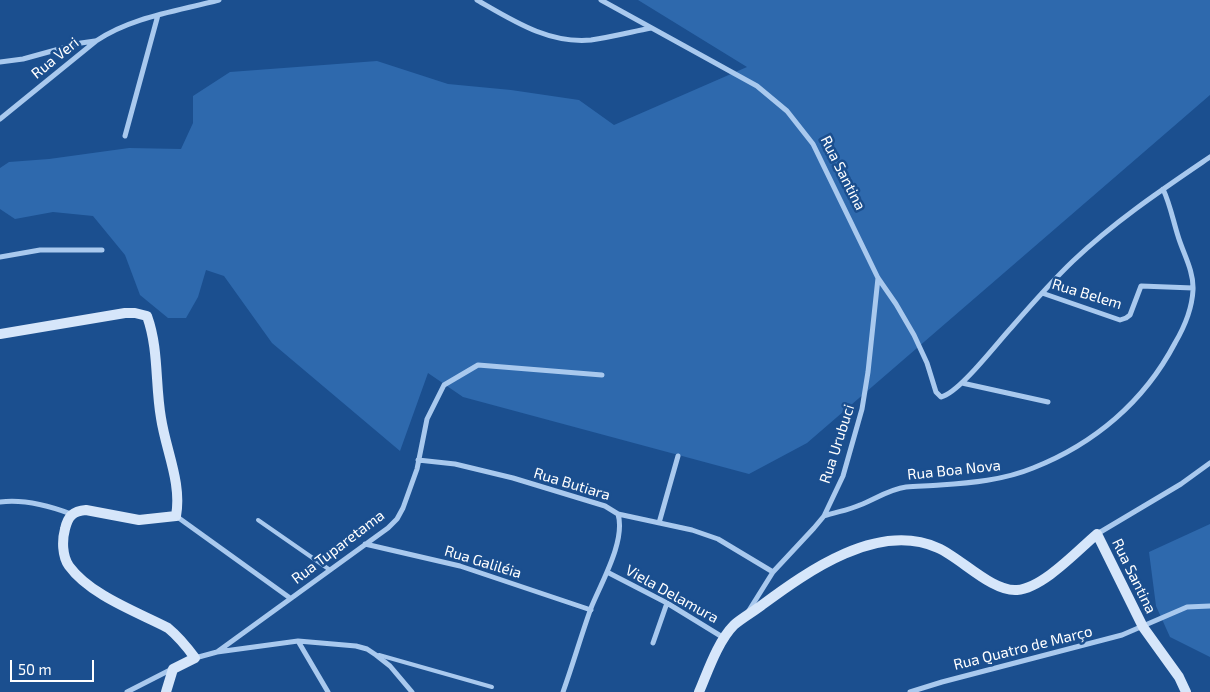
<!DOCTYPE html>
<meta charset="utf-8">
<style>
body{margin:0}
#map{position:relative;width:1210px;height:692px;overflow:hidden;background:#1b4f8f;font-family:"Exo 2",sans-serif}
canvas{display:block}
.scale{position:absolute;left:10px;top:660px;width:84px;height:22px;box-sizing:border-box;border:2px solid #fff;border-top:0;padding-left:6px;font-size:15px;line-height:18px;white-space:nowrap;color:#fff;-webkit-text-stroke:4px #1b4f8f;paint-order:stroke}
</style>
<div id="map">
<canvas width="1210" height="692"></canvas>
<div class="scale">50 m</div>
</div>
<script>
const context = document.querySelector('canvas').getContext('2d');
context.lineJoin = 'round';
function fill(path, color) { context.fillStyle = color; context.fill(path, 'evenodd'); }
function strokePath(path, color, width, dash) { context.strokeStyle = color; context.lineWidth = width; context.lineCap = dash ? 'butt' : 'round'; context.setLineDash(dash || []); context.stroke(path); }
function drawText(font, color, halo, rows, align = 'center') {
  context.font = font + ' "Exo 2",sans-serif'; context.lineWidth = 5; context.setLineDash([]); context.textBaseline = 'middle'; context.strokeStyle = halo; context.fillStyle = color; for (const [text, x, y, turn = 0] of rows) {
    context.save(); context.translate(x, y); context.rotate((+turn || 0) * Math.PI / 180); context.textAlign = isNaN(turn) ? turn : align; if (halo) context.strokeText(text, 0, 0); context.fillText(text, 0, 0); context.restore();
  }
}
const green = new Path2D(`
 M638,0H1210V95L807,443L749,474L463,397L428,373L400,451L272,343L224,276L206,270L198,297L186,318H168L140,295L125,255L93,216L53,212L15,219L0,209V168L9,162L49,159L129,148L181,149L193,123V96L230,72L377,61L448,84L511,90L579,100L614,125L747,67Z
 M1210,524V657L1170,637L1156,606L1149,552Z`);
const lane = new Path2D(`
 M258,520L330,570
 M379,655L492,687`);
const street = new Path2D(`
 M477,0C512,20 548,44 591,40C611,37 631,32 651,28
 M601,0L757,86L787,111L813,144L878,278L896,304L914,335L927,363L936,392L941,397C959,393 997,343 1011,328C1031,305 1051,282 1073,261C1115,221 1163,189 1210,157
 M0,62L23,59L81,43L95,41
 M0,119L96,41C131,17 178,11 219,0
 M125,136L158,15
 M0,257L40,250H102
 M1042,293L1120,320L1126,318L1130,315L1141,286L1193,288
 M962,383L1048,402
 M418,460L455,464L513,478L605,506L618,514C626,541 601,583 591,608C581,636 573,664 563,692
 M0,502C23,499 50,506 71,514
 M618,514L692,530L718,539L773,572
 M176,516L290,598
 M824,516C836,512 849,510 860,505C875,499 890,489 906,487C917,486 929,486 940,485C971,483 1004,480 1033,468C1094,444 1144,402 1175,343C1185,326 1192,310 1193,290C1194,271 1183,253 1178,236C1173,220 1170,204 1163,189
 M659,523L678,456
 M1097,534L1181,484L1210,463
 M365,544L460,566L591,610
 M607,572L667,603L724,638
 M748,612L773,572L814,528L824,516L843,476L862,409L868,372L878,278
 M298,641L328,692
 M653,643L667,603
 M217,652L388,528L397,519L403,508L417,469L427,419L444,385L478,365L602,375
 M195,658L217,652L298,641L356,646L367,649L376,655L390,666L412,692
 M127,692L172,669
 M910,692L942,682L1122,635L1187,607L1210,606`);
const secondary = new Path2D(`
 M0,334L125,313H135L147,316C159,349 155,384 161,418C166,451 182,483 176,516L139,520L86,510C73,511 68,516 65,529C62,540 62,556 69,566C90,595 137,612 168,628C179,637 187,647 195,658L173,669L166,692
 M699,692C708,671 718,641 734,625C742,618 753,612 762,605C808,571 878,521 938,548C961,558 992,592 1017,590C1043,588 1077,551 1097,534L1143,627L1179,677L1186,692`);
const streetNames = [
 ["Rua Veri",55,58,-39],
 ["Rua Santina",843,173,63],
 ["Rua Belem",1087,294,17],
 ["Rua Urubuci",837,444,-72],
 ["Rua Boa Nova",954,470,-6],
 ["Rua Butiara",572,484,17],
 ["Rua Tuparetama",338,547,-37],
 ["Rua Galiléia",483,562,17],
 ["Rua Santina",1134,576,64],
 ["Viela Delamura",672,594,29],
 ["Rua Quatro de Março",1023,648,-14]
];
fill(green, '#2e69ad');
strokePath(lane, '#a9c9ee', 4);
strokePath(street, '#a9c9ee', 5);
strokePath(secondary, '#d6e6fa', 10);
drawText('15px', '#fff', '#1b4f8f', streetNames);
</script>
